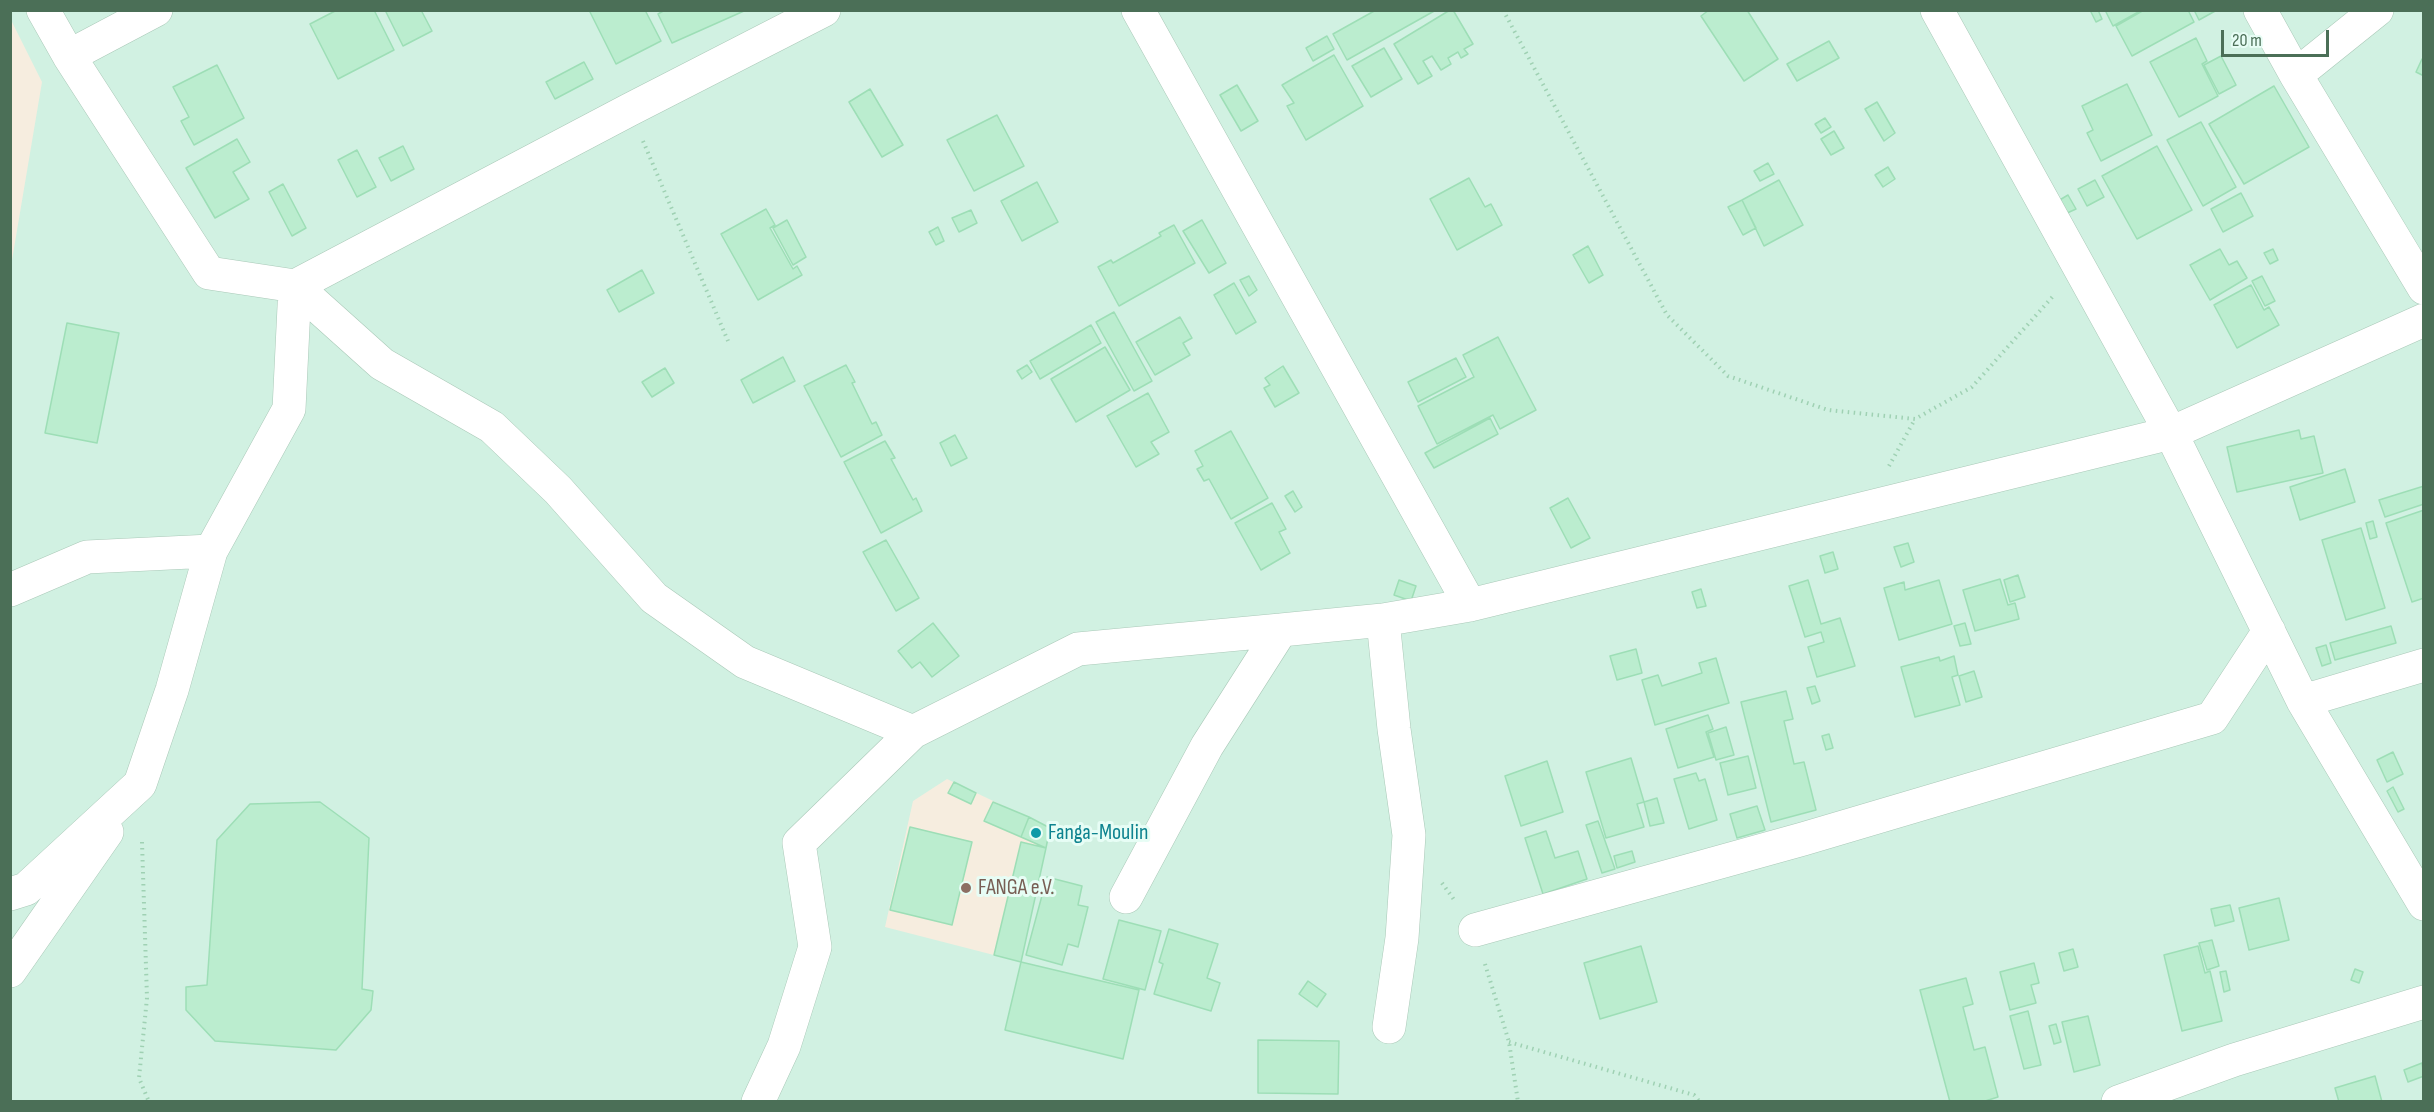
<!DOCTYPE html>
<style>
body{margin:0}
#map{position:relative;width:2434px;height:1112px;overflow:hidden;background:#e2faf0;font-family:"Sofia Sans Condensed",sans-serif}
canvas{display:block}
.frame{position:absolute;inset:0;border:12px solid #4b6f57;pointer-events:none}
.scale{position:absolute;left:2221px;top:30px;width:108px;height:27px;box-sizing:border-box;border:3px solid #4b6f57;border-top:0;padding-left:8px;font-size:18px;line-height:21px;white-space:nowrap;color:#4b6f57;-webkit-text-stroke:4px #e7fdf5;paint-order:stroke}
</style>
<div id="map">
<canvas width="2434" height="1112"></canvas>
<div class="frame"></div>
<div class="scale">20 m</div>
</div>
<script>
const context = document.querySelector('canvas').getContext('2d');
context.lineJoin = 'round';
function fill(path, color) { context.fillStyle = color; context.fill(path, 'evenodd'); }
function strokePath(path, color, width, dash) { context.strokeStyle = color; context.lineWidth = width; context.lineCap = dash ? 'butt' : 'round'; context.setLineDash(dash || []); context.stroke(path); }
function drawText(font, color, halo, rows, align = 'center') {
  context.font = font + ' "Sofia Sans Condensed",sans-serif'; context.lineWidth = 6; context.setLineDash([]); context.textBaseline = 'middle'; context.strokeStyle = halo; context.fillStyle = color; for (const [text, x, y, turn = 0] of rows) {
    context.save(); context.translate(x, y); context.rotate((+turn || 0) * Math.PI / 180); context.textAlign = isNaN(turn) ? turn : align; if (halo) context.strokeText(text, 0, 0); context.fillText(text, 0, 0); context.restore();
  }
}
const residential = new Path2D(`
 M11,11H2423V1101H11Z`);
const education = new Path2D(`
 M11,20L42,82L11,266Z
 M947,779L1050,828L1021,962L885,927L913,801Z`);
const building = new Path2D(`
 M337,10H374L394,50L338,79L310,24Z
 M385,10H421L432,31L403,46Z
 M589,10H645L661,41L616,64Z
 M665,10H744V11L672,43L658,14Z
 M1376,10H1436L1347,60L1333,34Z
 M1450,10H1453L1473,44L1464,49L1468,54L1461,58L1458,52L1448,58L1451,64L1441,70L1432,56L1423,61L1432,76L1418,84L1394,44Z
 M1709,10H1747L1778,59L1744,81L1701,16Z
 M2090,10H2098L2102,19L2096,22Z
 M2105,10H2142L2113,26Z
 M2144,10H2188L2194,22L2132,56L2116,26Z
 M2194,10H2217L2199,20Z
 M1327,36L1334,49L1313,61L1306,48Z
 M2196,38L2207,61L2202,64L2218,96L2179,117L2150,62Z
 M1829,41L1839,58L1797,81L1787,64Z
 M1384,48L1402,79L1371,97L1352,66Z
 M1334,55L1363,106L1306,140L1287,106L1294,103L1282,85Z
 M2221,56L2236,85L2219,94L2204,65Z
 M2422,59L2424,60V76L2416,72Z
 M584,62L593,79L555,99L546,82Z
 M217,65L244,118L194,145L181,121L189,117L173,87Z
 M2127,84L2152,135L2101,161L2087,133L2093,130L2082,106Z
 M1237,85L1258,121L1241,131L1220,95Z
 M2274,86L2309,147L2244,184L2209,124Z
 M870,89L903,145L882,157L849,102Z
 M1877,102L1895,133L1884,141L1865,109Z
 M997,115L1024,166L974,191L947,140Z
 M1825,118L1831,127L1821,133L1815,124Z
 M2201,122L2236,187L2203,206L2167,140Z
 M1834,131L1844,148L1831,155L1821,139Z
 M237,139L250,162L233,172L249,199L215,218L186,168Z
 M403,146L414,169L391,181L379,158Z
 M2157,146L2192,210L2137,239L2102,176Z
 M357,150L376,187L357,197L338,160Z
 M1768,163L1774,174L1760,181L1754,171Z
 M1888,167L1895,179L1883,187L1875,175Z
 M1469,178L1485,207L1491,204L1502,225L1457,250L1430,199Z
 M1779,180L1803,225L1764,246L1742,200Z
 M2095,180L2104,197L2087,206L2078,189Z
 M1037,182L1058,222L1022,241L1001,201Z
 M283,184L306,228L292,236L269,192Z
 M2241,193L2253,216L2223,232L2211,209Z
 M2068,195L2076,209L2065,214L2058,201Z
 M1742,200L1756,228L1743,235L1728,207Z
 M766,209L775,225L770,228L793,269L797,266L802,275L758,300L721,234Z
 M971,210L977,223L959,232L952,218Z
 M787,220L806,257L793,265L773,228Z
 M1202,220L1226,263L1209,273L1183,231Z
 M1174,225L1195,263L1119,306L1098,267L1111,260L1113,263L1161,236L1159,233Z
 M938,227L944,241L936,245L929,232Z
 M1588,246L1603,275L1589,283L1573,255Z
 M2220,249L2229,265L2237,261L2247,278L2210,300L2190,265Z
 M2273,249L2278,260L2270,264L2264,253Z
 M642,270L654,293L619,312L607,290Z
 M1249,276L1257,290L1249,296L1240,280Z
 M2262,276L2275,301L2265,306L2252,281Z
 M1234,283L1256,322L1236,334L1214,295Z
 M2251,285L2264,310L2269,307L2279,325L2237,348L2214,305Z
 M1114,312L1152,381L1134,391L1096,322Z
 M1180,317L1192,338L1183,343L1190,355L1155,375L1136,342Z
 M67,323L119,333L97,443L45,433Z
 M1091,325L1101,343L1040,379L1030,361Z
 M1498,337L1536,410L1500,429L1493,415L1437,444L1418,406L1474,377L1463,355Z
 M1105,347L1130,390L1076,422L1051,379Z
 M783,357L795,381L753,403L741,380Z
 M1456,358L1466,377L1418,402L1408,382Z
 M846,365L855,382L852,383L872,424L876,422L882,435L841,457L804,386Z
 M1027,365L1032,372L1022,379L1017,371Z
 M1283,366L1299,393L1275,407L1264,388L1270,385L1265,378Z
 M665,368L674,383L652,397L642,382Z
 M1148,393L1169,432L1151,442L1159,454L1136,467L1107,416Z
 M1490,418L1498,434L1434,468L1425,453Z
 M2299,430L2301,439L2314,436L2323,473L2237,492L2227,447Z
 M1231,431L1268,498L1231,519L1209,479L1204,481L1197,469L1203,466L1195,451Z
 M955,435L967,458L951,466L940,443Z
 M885,441L895,458L891,459L913,500L916,498L922,511L881,533L844,462Z
 M2345,469L2355,502L2300,520L2290,487Z
 M2424,486V504L2385,517L2379,500Z
 M1293,491L1302,507L1295,512L1285,496Z
 M1568,498L1590,538L1571,548L1550,508Z
 M1272,503L1286,529L1279,532L1290,553L1261,570L1235,523Z
 M2424,510V598L2412,602L2386,523Z
 M2373,521L2377,537L2370,539L2366,523Z
 M2361,528L2385,608L2346,620L2322,540Z
 M886,540L919,598L896,611L863,552Z
 M1908,543L1914,562L1901,567L1894,547Z
 M1833,552L1838,569L1825,573L1820,556Z
 M2018,575L2025,597L2010,602L2004,580Z
 M2000,579L2008,605L2015,603L2019,619L1975,631L1963,590Z
 M1399,580L1416,586L1411,601L1394,595Z
 M1808,580L1821,624L1840,618L1855,666L1817,677L1808,647L1824,642L1821,632L1805,637L1789,586Z
 M1939,580L1952,624L1899,640L1884,588L1904,582L1905,590Z
 M1701,589L1706,606L1697,608L1692,592Z
 M933,623L959,656L932,677L920,662L912,668L898,651Z
 M1965,623L1971,644L1960,646L1954,626Z
 M2391,626L2396,643L2335,660L2330,643Z
 M2326,645L2331,663L2322,666L2316,648Z
 M1636,649L1642,673L1617,680L1610,656Z
 M1954,656L1958,675L1952,677L1960,705L1915,717L1901,667L1939,657L1940,661Z
 M1716,658L1729,703L1655,725L1642,680L1658,675L1662,686L1702,673L1699,663Z
 M1974,671L1982,697L1966,702L1959,676Z
 M1815,686L1820,701L1812,704L1807,688Z
 M1786,691L1793,719L1784,721L1794,764L1804,762L1816,810L1771,822L1741,702Z
 M1708,715L1713,729L1706,732L1714,757L1678,768L1666,729Z
 M1726,727L1734,755L1716,760L1708,733Z
 M1829,734L1833,748L1826,750L1822,736Z
 M2393,752L2403,774L2387,782L2377,760Z
 M1748,756L1756,788L1728,795L1720,763Z
 M1631,758L1644,802L1637,804L1644,827L1606,838L1586,772Z
 M1547,761L1563,812L1521,826L1505,776Z
 M1696,773L1699,781L1705,779L1717,820L1689,829L1674,779Z
 M954,782L976,793L971,804L948,793Z
 M2393,787L2404,809L2398,812L2387,791Z
 M1657,798L1664,823L1650,826L1644,802Z
 M320,802L369,838L362,989L373,991L371,1010L336,1050L215,1041L186,1010V987L207,985L217,840L250,804Z
 M993,802L1029,817L1021,837L984,821Z
 M1757,806L1765,830L1737,838L1730,814Z
 M1029,817L1050,828L1046,848L1021,837Z
 M1598,821L1615,869L1602,873L1586,825Z
 M910,827L972,842L952,925L890,910Z
 M1546,831L1555,858L1578,851L1587,879L1543,894L1525,838Z
 M1021,842L1046,848L1021,962L994,955Z
 M1632,851L1635,862L1617,868L1614,856Z
 M1047,877L1082,886L1078,905L1088,907L1078,947L1068,944L1062,965L1026,955Z
 M2279,898L2289,940L2249,950L2239,908Z
 M2230,905L2234,921L2215,926L2211,909Z
 M1119,920L1161,931L1145,990L1103,979Z
 M1169,929L1218,944L1207,978L1220,983L1211,1011L1154,994L1163,964L1159,962Z
 M2212,940L2219,966L2207,970L2199,943Z
 M1641,946L1657,1002L1600,1019L1584,963Z
 M2198,946L2205,973L2210,971L2222,1021L2182,1031L2164,955Z
 M2073,949L2078,967L2064,971L2059,953Z
 M1021,962L1139,990L1123,1059L1005,1030Z
 M2034,963L2039,983L2031,985L2036,1003L2010,1010L2000,972Z
 M2355,969L2363,972L2359,983L2351,980Z
 M2226,971L2230,990L2224,992L2220,972Z
 M1966,978L1973,1004L1963,1007L1974,1050L1985,1047L1998,1097L1982,1102H1950L1920,990Z
 M1308,981L1326,994L1317,1007L1299,994Z
 M2028,1011L2041,1065L2024,1069L2010,1016Z
 M2088,1016L2100,1065L2074,1072L2062,1022Z
 M2056,1024L2061,1042L2054,1044L2049,1026Z
 M1258,1040L1339,1041L1338,1094L1258,1093Z
 M2422,1063L2424,1076L2408,1082L2404,1070Z
 M2375,1076L2382,1102H2339L2335,1088Z`);
const path = new Path2D(`
 M1503,10L1667,315L1728,376L1828,410L1915,419L1972,387L2055,294
 M643,141L728,341
 M1889,466L1915,419
 M142,842L147,998L139,1078L149,1102
 M1442,883L1455,901
 M1485,964L1509,1042L1518,1102
 M1509,1042L1694,1095L1700,1102`);
const minor = new Path2D(`
 M43,10L69,56L209,273L295,286L382,364L492,427L558,490L654,598L745,662L913,732
 M1138,10L1470,605
 M1937,10L2171,433L2303,701L2424,904
 M2260,10L2296,75L2424,288
 M69,56L156,10
 M2296,75L2377,10
 M10,590L87,557L211,551L289,409L295,286L629,110L824,10
 M1383,620L1394,729L1409,835L1402,938L1389,1027
 M1281,630L1383,620L1470,605L2171,433L2424,320
 M2303,701L2424,665
 M10,894L26,889L140,784L172,690L211,551
 M1475,930L1803,839L2212,718L2269,631
 M10,971L107,832
 M758,1102L784,1046L815,947L799,843L913,732L1078,649L1281,630L1207,746L1126,897
 M2118,1102L2234,1060L2424,1002`);
const markers = [
 [1036,833,6,"#0f9aa8"],
 [966,888,6,"#8d6e63"]
];
const cultureNames = [
 ["Fanga-Moulin",1048,833]
];
const educationNames = [
 ["FANGA e.V.",978,888]
];
fill(residential, '#d1f1e2');
fill(education, '#f6eddf');
fill(building, '#bbedcf');
strokePath(building, '#9ddeb6', 1.5);
strokePath(minor, '#aac9b8', 34);
strokePath(path, '#9fd1b3', 4, [1.5, 4.5]);
strokePath(minor, '#fff', 33);
for (const [x, y, r, color] of markers) { const dot = new Path2D(); dot.arc(x, y, r, 0, 2 * Math.PI); context.fillStyle = color; context.fill(dot); strokePath(dot, '#e7fdf5', 2); }
drawText('22px', '#0d838f', '#e7fdf5', cultureNames, 'left');
drawText('22px', '#785e54', '#e7fdf5', educationNames, 'left');
</script>
